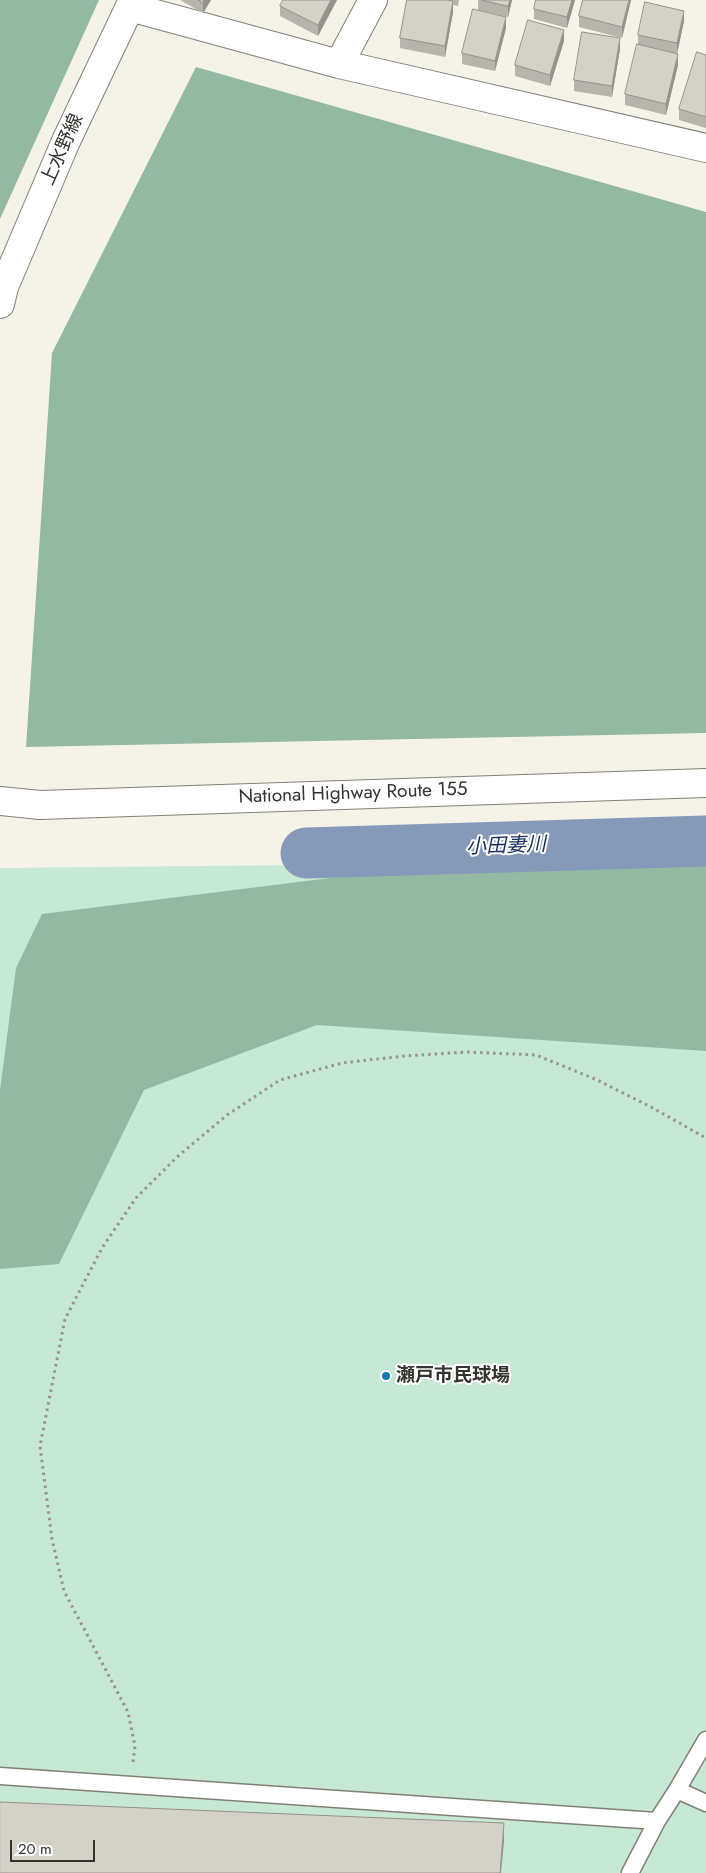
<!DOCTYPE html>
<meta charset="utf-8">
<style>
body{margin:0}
#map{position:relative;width:706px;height:1873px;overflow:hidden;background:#f5f3e8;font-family:Jost,sans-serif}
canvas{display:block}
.scale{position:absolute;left:10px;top:1840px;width:85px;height:22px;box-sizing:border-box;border:2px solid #33322e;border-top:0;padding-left:6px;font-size:15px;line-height:18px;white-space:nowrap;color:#33322e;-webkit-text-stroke:4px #fff;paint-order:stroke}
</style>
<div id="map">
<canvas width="706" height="1873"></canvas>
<div class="scale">20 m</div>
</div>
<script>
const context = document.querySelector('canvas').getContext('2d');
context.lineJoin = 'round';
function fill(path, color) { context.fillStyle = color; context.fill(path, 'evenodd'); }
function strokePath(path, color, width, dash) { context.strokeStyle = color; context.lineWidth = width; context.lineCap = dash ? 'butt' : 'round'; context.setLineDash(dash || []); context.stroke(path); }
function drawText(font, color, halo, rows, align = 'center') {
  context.font = font + ' Jost,"Noto Sans JP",sans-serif'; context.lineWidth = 4; context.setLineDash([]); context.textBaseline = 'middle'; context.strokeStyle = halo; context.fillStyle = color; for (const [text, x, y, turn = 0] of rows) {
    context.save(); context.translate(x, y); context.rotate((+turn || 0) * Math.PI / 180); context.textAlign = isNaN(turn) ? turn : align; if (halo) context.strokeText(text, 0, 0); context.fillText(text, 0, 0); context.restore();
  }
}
const green = new Path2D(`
 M706,861V1873H0V868Z`);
const forest = new Path2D(`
 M0,0H99L0,219Z
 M196,67L706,212V733L26,747L52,353Z
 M706,831V1051L317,1025L144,1090L59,1264L0,1269V1090L16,968L42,914Z`);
const river = new Path2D(`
 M306,853L706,841`);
const path = new Path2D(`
 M133,1762L135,1746L128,1712L64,1591L52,1539L40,1446L65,1319L102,1248L136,1198L177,1157L227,1115L280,1080L342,1063L404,1056L467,1052L536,1055L595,1079L651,1107L706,1138`);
const lane = new Path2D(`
 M0,1776L657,1821
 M677,1790L706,1740
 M630,1873L657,1821L677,1790L706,1803`);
const street = new Path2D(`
 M130,7L339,64L706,148
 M339,64L373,0`);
const secondary = new Path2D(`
 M0,304L4,287L66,141L133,0`);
const highway = new Path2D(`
 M0,801L40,805L706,783`);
const wall = new Path2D(`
 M180,0H211L203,13Z
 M283,0H337L318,36L280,16V6Z
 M407,0H459L458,6L453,5V12L445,57L400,48V38Z
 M478,0H512L508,17L478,10Z
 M575,0L567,28L534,19V9Z
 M583,0H631L622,38L579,27V16Z
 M684,21L677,54L678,65L666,115L625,105V94L638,44V35Z
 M506,28L495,71L462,64V53Z
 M564,41L550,86L515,76V65Z
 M620,49L612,97L574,91V80Z
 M706,55V128L679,120V109Z`);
const shadedWall = new Path2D(`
 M204,0H211L203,13V3Z
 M331,0H337L318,36V25Z
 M510,0H512L508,17V6Z
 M572,0H575L567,28V17Z
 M629,0H631L622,38V27Z
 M453,1V12L445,57V46Z
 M684,11V21L677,54V43Z
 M506,17V28L495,71V61Z
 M564,30V41L550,86V75Z
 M620,38V49L612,97V86Z
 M678,54V65L666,115V104Z
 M504,1823V1842L501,1873H500Z`);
const building = new Path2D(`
 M198,0H204L203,3Z
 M283,0H331L318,25L280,6Z
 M407,0H447L453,1L445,46L400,38Z
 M482,0H510L508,6Z
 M536,0H572L567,17L534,9Z
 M583,0H629L622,27L579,16Z
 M645,2L684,11L677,43L638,35Z
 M473,9L506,17L495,61L462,53Z
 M528,20L564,30L550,75L515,65Z
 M582,32L620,38L612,86L574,80Z
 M637,44L678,54L666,104L625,94Z
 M697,52L706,55V117L679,109Z
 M0,1802L504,1823L500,1873H0Z`);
const markers = [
 [386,1376,5,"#147aa5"]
];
const streetNames = [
 ["上水野線",63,150,-66],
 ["National Highway Route 155",353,794,-2]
];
const poiNames = [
 ["瀬戸市民球場",396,1376]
];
const waterNames = [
 ["小田妻川",506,847,-2]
];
fill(green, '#c7e8d4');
fill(forest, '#94b9a3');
strokePath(river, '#8699b8', 51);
strokePath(lane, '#828075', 19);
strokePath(street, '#828075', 30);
strokePath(secondary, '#828075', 30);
strokePath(highway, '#828075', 30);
strokePath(path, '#96958d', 3, [2.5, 4]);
strokePath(lane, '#fff', 16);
strokePath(street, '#fff', 28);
strokePath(secondary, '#fff', 28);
strokePath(highway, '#fff', 28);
fill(wall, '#b6b5ab');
fill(shadedWall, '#94938b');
fill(building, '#d4d2c7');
strokePath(building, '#94938b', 1);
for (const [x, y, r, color] of markers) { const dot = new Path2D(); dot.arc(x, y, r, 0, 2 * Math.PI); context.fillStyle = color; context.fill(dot); strokePath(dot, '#fff', 2); }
drawText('19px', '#33322e', '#fff', streetNames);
drawText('bold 19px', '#33322e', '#fff', poiNames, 'left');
drawText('italic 20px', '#172f59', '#fff', waterNames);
</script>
